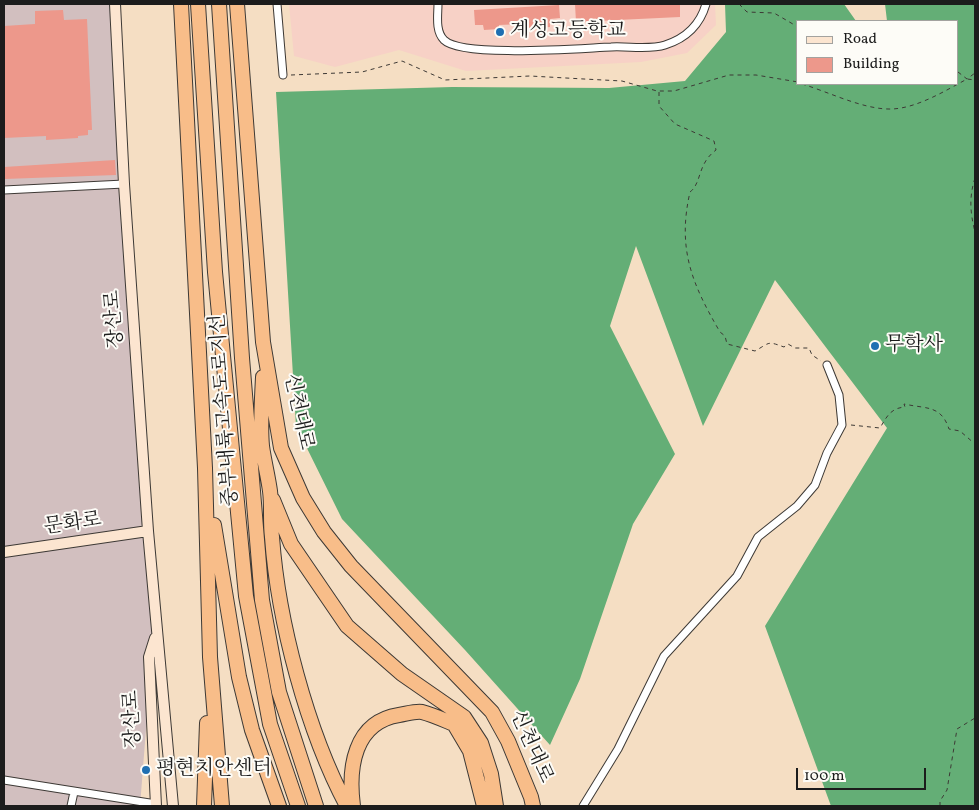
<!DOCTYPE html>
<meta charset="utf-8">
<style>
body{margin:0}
#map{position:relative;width:979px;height:810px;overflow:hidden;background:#f5dec3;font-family:Vollkorn,serif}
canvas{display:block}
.frame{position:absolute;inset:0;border:5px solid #1c1c1c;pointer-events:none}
.legend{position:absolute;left:796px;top:20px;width:162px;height:65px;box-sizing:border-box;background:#fdfcf7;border:1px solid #a3a29f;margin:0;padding:6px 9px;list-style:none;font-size:15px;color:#1c1c1c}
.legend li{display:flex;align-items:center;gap:10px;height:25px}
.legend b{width:25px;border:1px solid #a3a29f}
.scale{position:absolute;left:796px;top:768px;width:130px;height:22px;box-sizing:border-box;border:2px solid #1c1c1c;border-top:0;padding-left:6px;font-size:15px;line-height:18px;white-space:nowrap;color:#1c1c1c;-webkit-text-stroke:4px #fdfcf7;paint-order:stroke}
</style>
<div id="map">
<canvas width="979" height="810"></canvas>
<div class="frame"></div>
<ul class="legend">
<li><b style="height:6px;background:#fce5d0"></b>Road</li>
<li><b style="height:14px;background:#ed988b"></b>Building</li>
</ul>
<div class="scale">100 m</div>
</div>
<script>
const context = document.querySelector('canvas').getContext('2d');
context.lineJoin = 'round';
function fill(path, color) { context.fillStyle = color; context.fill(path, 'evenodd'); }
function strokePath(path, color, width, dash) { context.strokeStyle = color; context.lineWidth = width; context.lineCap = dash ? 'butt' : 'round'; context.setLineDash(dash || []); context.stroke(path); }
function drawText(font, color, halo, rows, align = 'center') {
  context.font = font + ' Vollkorn,"Noto Serif KR",serif'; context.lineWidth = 4; context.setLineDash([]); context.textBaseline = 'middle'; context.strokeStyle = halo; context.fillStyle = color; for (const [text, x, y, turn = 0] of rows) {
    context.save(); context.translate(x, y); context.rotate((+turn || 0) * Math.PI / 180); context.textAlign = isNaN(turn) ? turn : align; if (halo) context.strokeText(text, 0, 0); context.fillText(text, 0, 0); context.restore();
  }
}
const built = new Path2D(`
 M289,4H715L716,25L687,53L641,62L466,71L399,50L335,67L294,56Z`);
const industrial = new Path2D(`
 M4,4H110L155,614L140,806H4Z`);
const forest = new Path2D(`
 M725,4H844L856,21H798V84H958V21H887L885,4H975V806H831L765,626L887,428L775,280L703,426L636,246L610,326L675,454L633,524L580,679L550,745L465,650L342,519L296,426L276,92L452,87L609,88L685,81L726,32Z`);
const building = new Path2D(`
 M575,4H680V17L576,22Z
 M559,5L560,18L550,19V27L524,29L523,24L499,25V29L484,30L483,25H475L474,10Z
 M63,10L64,20L87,19L92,130H88V135L78,136V138L46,140V136L4,138V26L35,24V11Z
 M115,160L116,175L4,179V167Z`);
const path = new Path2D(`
 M739,4L747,12L774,13L798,27
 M958,72L967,79L975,73
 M291,75L362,72L402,61L445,80L530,76L584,79L622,81L657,91H674L729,75H756L798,82
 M802,84C829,92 864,110 892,109C917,108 945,91 967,79L975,80
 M659,92V106L675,124L714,141L716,150C697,164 702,183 690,192C677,249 692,284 720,332L725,336L727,344L755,351C771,342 767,341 784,347L788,344L795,348H809L812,355L821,361
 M975,178C969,197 970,212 975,232
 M851,425L880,428C887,416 891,408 905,407L904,404C927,409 941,405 949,429L960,431L975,444
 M940,806V801L947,790L957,729L975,718`);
const street = new Path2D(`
 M277,4L283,75
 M438,4C438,15 435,31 444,40C462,58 583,48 611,47C628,46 650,50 665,45C687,38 700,25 706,4
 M4,190L124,184
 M4,780L156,804
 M71,806L74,792
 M583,806L618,749L664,656L737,576L758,537L797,506L815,485L827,453L842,425L839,395L827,365`);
const secondary = new Path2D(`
 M115,4L124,184L148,531L173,806
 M4,552L148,531
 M155,638L149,657L156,806`);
const highway = new Path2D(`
 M181,4L205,468L210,657L222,806
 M198,4L215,272L246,596L270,724L298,806
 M219,4L242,358L262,600L279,692L316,806
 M237,4L263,342L281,448L303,498L324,532L351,566L492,712L508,741L531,797L533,806
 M263,377C262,400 260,424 262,446C264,461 268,476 270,491C272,506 270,521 272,537C278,621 307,731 347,806
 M273,500L291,544L347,626L402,674L464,717L481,743L491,774L496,806
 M214,525L239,677L252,730L279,806
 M204,806L207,723
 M353,806C348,768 354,722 399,715C406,714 415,711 422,712C433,715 444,720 454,724L470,751L484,806`);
const markers = [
 [500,32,5,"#1f6fb2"],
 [875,346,5,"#1f6fb2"],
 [146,770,5,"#1f6fb2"]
];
const poiNames = [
 ["계성고등학교",510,32],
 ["무학사",885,346],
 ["평현치안센터",156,770]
];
const streetNames = [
 ["장산로",116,319,-94],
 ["중부내륙고속도로지선",226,410,-94],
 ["신천대로",297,412,78],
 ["문화로",73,525,-8],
 ["장산로",134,719,-93],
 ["신천대로",530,747,66]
];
fill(built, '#f7d1c6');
fill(industrial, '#d2bfbf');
fill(forest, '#64ae76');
fill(building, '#ed988b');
strokePath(street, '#3d3935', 9);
strokePath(secondary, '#3d3935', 12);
strokePath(highway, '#3d3935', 16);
strokePath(path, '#3d3935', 1, [4, 4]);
strokePath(street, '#fff', 7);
strokePath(secondary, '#fce5d0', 10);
strokePath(highway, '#f8bd89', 14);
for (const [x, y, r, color] of markers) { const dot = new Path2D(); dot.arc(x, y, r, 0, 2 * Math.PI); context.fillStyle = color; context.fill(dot); strokePath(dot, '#fdfcf7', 2); }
drawText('20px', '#1c1c1c', '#fdfcf7', poiNames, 'left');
drawText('20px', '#1c1c1c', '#fdfcf7', streetNames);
</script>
